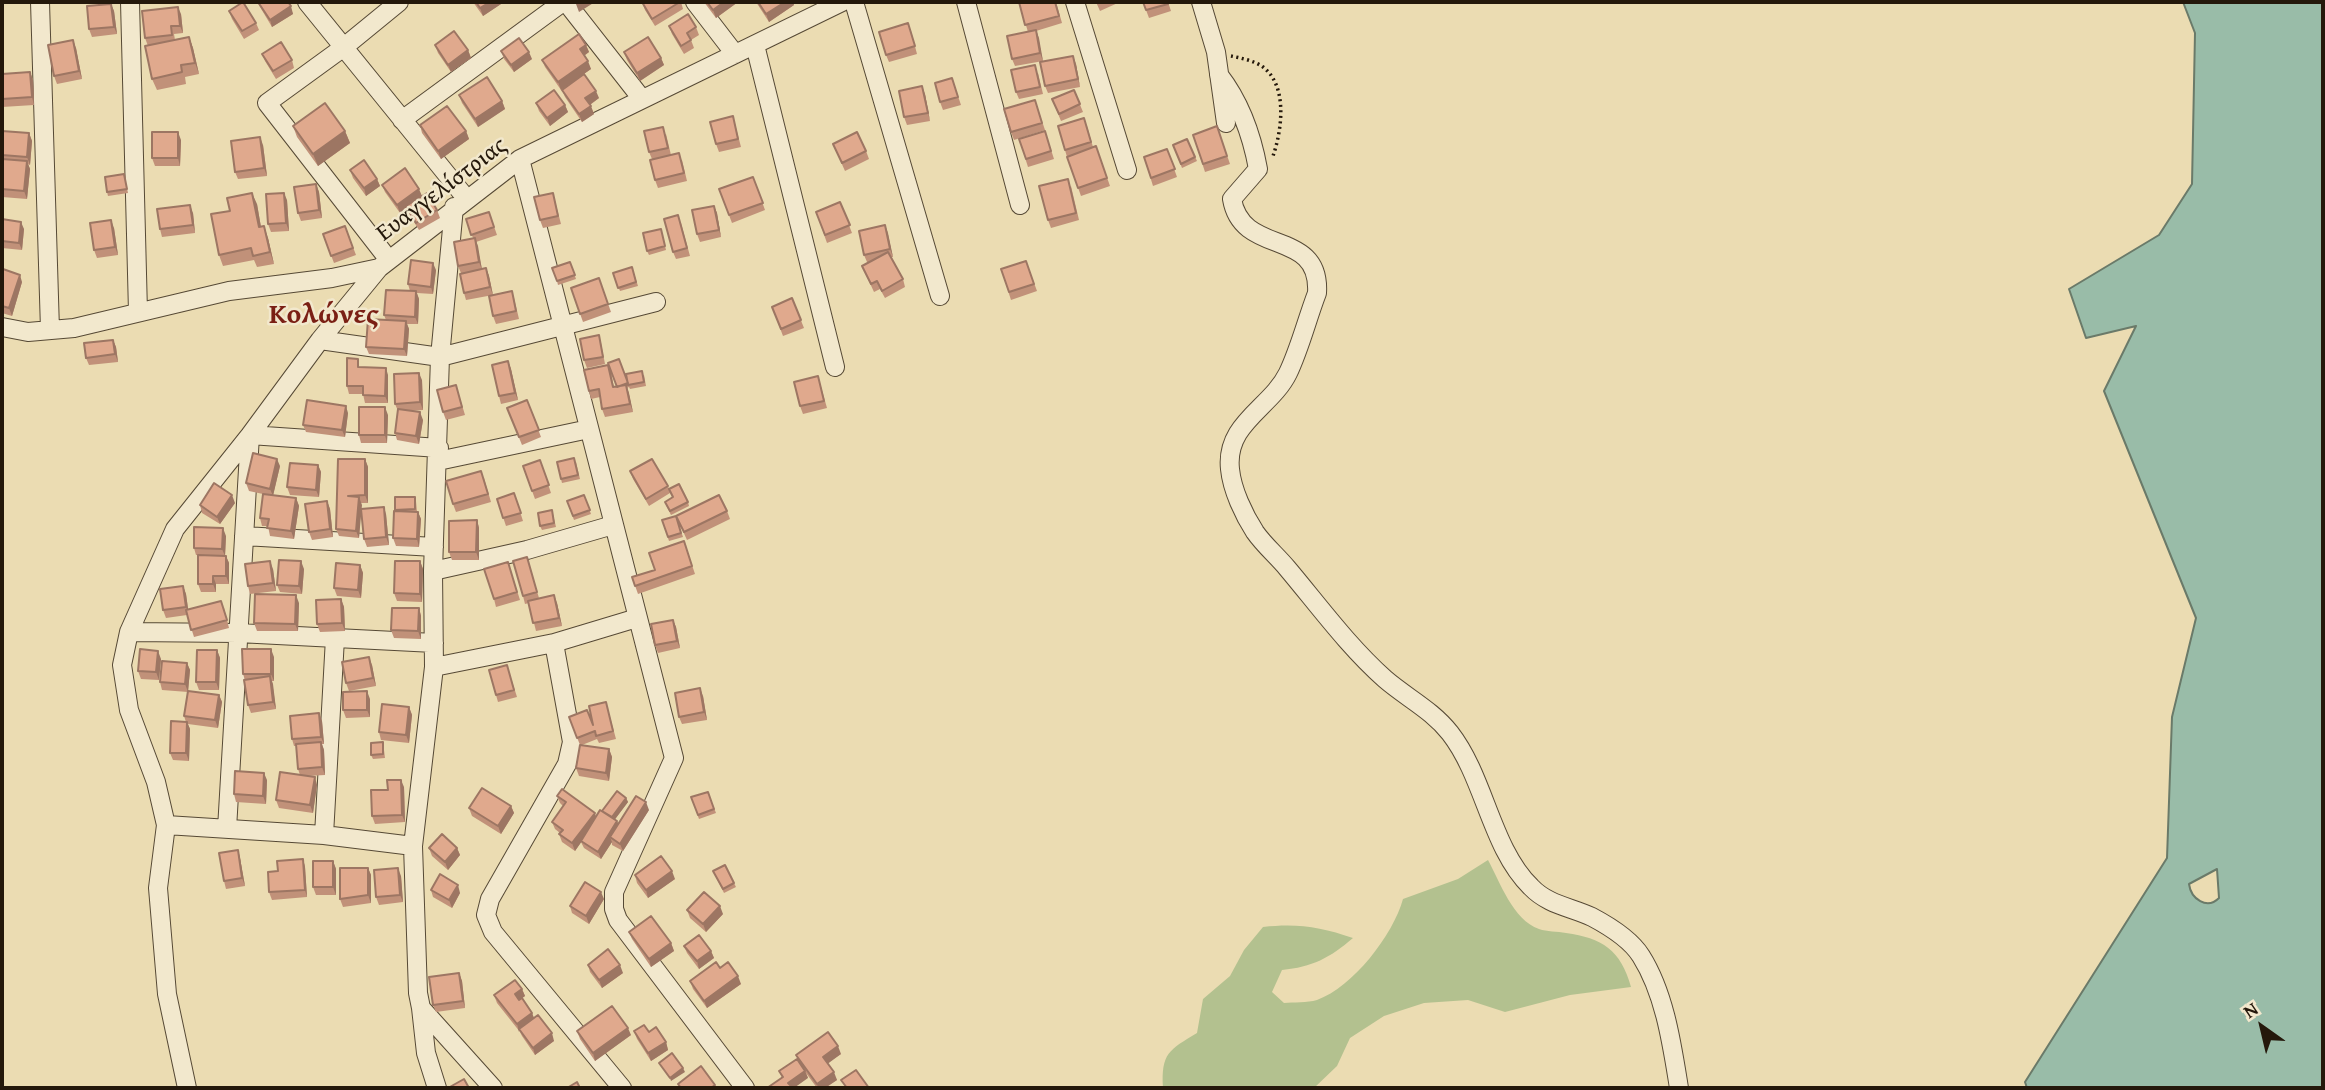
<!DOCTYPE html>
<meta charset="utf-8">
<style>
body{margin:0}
#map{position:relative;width:2325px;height:1090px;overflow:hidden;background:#ebdcb2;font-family:"Gentium Book Plus",serif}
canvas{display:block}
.frame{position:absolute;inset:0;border:4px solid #24180b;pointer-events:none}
.north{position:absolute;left:2227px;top:992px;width:70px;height:70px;-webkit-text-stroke:5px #f2e8cd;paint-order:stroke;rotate:326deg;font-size:19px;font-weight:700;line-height:28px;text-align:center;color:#24180b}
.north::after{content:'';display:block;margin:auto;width:24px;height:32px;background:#24180b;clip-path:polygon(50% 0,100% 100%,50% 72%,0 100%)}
</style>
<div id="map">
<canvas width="2325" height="1090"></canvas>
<div class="frame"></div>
<div class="north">N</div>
</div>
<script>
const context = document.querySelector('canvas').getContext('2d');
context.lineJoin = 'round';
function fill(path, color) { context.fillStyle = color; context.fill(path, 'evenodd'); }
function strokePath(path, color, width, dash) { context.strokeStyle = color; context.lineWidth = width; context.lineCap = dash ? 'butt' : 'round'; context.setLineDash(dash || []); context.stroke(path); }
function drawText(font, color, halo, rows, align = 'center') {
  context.font = font + ' "Gentium Book Plus",serif'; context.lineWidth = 5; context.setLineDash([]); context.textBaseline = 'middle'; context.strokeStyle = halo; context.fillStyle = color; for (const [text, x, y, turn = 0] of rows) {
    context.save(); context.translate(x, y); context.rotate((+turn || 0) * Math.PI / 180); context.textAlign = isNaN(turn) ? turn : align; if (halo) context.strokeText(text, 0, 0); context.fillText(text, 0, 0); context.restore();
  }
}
const green = new Path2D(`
 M1488,860C1500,882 1513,920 1539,929C1547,932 1557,931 1566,933C1602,938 1621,950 1631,987L1570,995L1505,1012L1468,1000L1424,1003L1384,1016L1350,1038L1337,1066L1314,1088H1163C1161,1053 1169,1050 1197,1033L1203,999L1230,976L1244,950L1263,927C1297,923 1321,927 1353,938C1330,958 1312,967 1282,970L1272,992L1284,1003C1294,1002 1307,1003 1317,1000C1353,987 1393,935 1403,899L1458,879Z`);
const water = new Path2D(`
 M2183,2H2323V1088H2027L2025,1082L2167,858L2172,717L2196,618L2104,391L2136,326L2086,338L2069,289L2159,235L2192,184L2195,33ZM2217,869L2219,898C2207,910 2191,899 2189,884Z`);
const path = new Path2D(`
 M1231,56C1241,58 1255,61 1263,67C1288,86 1282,130 1273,156`);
const minor = new Path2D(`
 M40,2L50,330
 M130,2L138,312
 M307,2L466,198
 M566,2L642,99
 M695,2L735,54
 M854,2L940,296
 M966,2L1020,205
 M1075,2L1127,170
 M1201,2L1216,52L1226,123
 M755,45L835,367
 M1219,75C1240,102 1252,136 1258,169L1232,199C1242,258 1321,227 1317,293C1307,319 1300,348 1288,373C1271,408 1225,423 1230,469C1232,490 1244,515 1255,532C1264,545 1277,556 1287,568C1319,606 1348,646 1385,679C1407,698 1432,710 1450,733C1485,778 1491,848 1531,887C1548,905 1571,907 1592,917C1609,926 1631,940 1641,956C1665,994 1672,1045 1679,1088
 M402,120L563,2
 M520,159L674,758L614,892V909L618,920L745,1088
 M454,207L440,357L433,571L434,667L413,846L418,993L421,1008L493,1088
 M389,260L267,103L344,47L399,2
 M2,327L28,332L74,328L229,291L332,278L379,268L520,159L842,2
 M320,340L440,357L656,302
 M438,461L589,429
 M244,536L434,547
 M433,571L527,550L613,525
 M129,632L238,633L434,643
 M554,643L572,742L567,764L490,899L486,915L493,932L622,1088
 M434,667L554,643L637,618
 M166,825L324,835L413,846
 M227,829L250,435L439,448
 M324,835L335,638
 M421,1008L426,1053L437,1088
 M187,1088L167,994L158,888L166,825L156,782L129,710L122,665L129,632L175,529L250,435L320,340L379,268`);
const wall = new Path2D(`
 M257,2H288L293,14L272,27Z
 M473,2H504L483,16Z
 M642,2H681L683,9L655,26L645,10Z
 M704,2H738L716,18Z
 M756,2H793L794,5L769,22Z
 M1019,2H1056L1062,23L1036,31L1043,61L1015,66L1012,59L1028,32Z
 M1096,2H1120L1100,11Z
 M1143,2H1168L1171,11L1149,18Z
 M111,4L114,11L117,34L92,37L89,29Z
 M229,11L256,23L259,30L244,39L232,19Z
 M181,14L183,33L174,34L175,40L189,37L193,48L199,74L185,77L186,84L157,90L152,79L148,46L145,38Z
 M669,26L696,27L699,35L691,40L694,48L684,54L672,34Z
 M911,31L917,54L889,62L886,55Z
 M435,45L468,50L471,58L451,72L438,53Z
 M586,45L589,52L584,56L591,69L561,90L545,67L542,60Z
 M76,48L82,79L57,84L54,76Z
 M501,51L532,59L514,72L504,59Z
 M624,52L661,58L664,65L640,81L627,60Z
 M262,54L292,60L294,68L276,79L265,61Z
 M1076,64L1080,87L1048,93L1045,86Z
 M30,72L33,80L34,105L2,107V74Z
 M1038,73L1043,94L1019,99L1016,92Z
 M952,78L961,105L943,110L940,102Z
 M562,90L599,98L590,105L594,114L582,122L565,97Z
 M1074,90L1083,112L1061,121L1052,99Z
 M925,94L930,121L907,125L904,117Z
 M459,95L502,101L505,109L478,127L462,103Z
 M1035,100L1045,130L1014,140L1011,132Z
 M536,103L565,105L568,112L550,126L539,111Z
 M733,116L741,147L719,152L716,144Z
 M420,125L466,131L469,139L441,159L422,133Z
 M293,126L345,131L350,143L318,166L297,137Z
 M1058,126H1087L1093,147L1096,146L1110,186L1081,196L1067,157Z
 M1217,126L1230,164L1205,172L1193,135Z
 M2,131L29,133L32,141L30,165L28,164L30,169L27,199L2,197Z
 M1045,131L1054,159L1028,167L1019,139Z
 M666,134L671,155L682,160L687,181L658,188L655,180L652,159L649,152Z
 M1187,139L1197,161L1182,168L1173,145Z
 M181,140L180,166H155L152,158Z
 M833,144L866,151L869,159L845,171Z
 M263,145L267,176L238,179L235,172Z
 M1167,149L1177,177L1153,186L1144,157Z
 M350,170L377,179L380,186L366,196L353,178Z
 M124,174L128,193L108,196L107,192Z
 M753,177L765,210L732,223L719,189Z
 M316,184L319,192L322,218L301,221L298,213Z
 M382,185L422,196L437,210L440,218L419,230L409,214L406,208L400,213L385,192Z
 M1071,186L1079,220L1051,228L1048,220Z
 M553,193L561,224L543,228L540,220Z
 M287,200L289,231L271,232L268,224Z
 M840,202L852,233L827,243L816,212Z
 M257,204L261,227L268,238L274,264L257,267L254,260L223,266L219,255Z
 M714,206L717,213L721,237L700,242L697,234Z
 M489,212L497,235L476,242L482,269L486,268L489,276L493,295L466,300L464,293L461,273L458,266L473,238L466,219Z
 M193,213L195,233L162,237L160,229Z
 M2,219L24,229L22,250L2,248Z
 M681,223L690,256L676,259L673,252Z
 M885,225L893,257H891L903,279L905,287L885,298L880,289L874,292L862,266L870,262H867L864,255Z
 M345,226L356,255L334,263L323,234Z
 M114,228L118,255L97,258L94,250Z
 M662,233L666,250L649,255L647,251Z
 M1026,261L1037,291L1011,300L1001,269Z
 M570,262L576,279L558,285L557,281Z
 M632,267L638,286L620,291L613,273Z
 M436,270L433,294L417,293L419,299L418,324H407L409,329L407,356L369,354L366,347L386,320L384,315L410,291L408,284Z
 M2,273L22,282L12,316L2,313Z
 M599,278L611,312L583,322L571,288Z
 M514,298L519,319L496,324L493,316Z
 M792,298L804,328L783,336L772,307Z
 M113,340L116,347L118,362L89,365L86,358Z
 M601,343L605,364L587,368L584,360Z
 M619,359L628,385L644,375L646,386L630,389L629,387L627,388L633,412L605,417L602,409L600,397L591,399L589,391L611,372L614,387H617Z
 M508,361L511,369L518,400L501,404L499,396Z
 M361,367L388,375V403H365L363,394H349L347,386Z
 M818,376L827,408L803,414L800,406Z
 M422,380L423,410L409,411L423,420L419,444L397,440L395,433L398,411L395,404Z
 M456,385L465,415L446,420L443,412Z
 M527,400L541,437L522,445L507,408Z
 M348,413L345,437L306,432L303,425Z
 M388,415L387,443H361L359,435Z
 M365,459L368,467V503H361L359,538L339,536L336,529Z
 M540,460L551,493L535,499L523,466Z
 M576,462L580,479L562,483L561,479Z
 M318,465L321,472L319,497L290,495L287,487Z
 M280,466L273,495L296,498L299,506L294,539L270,536L268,526H262L260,518L263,494L249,491L246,483Z
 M630,471L668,486L669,489L688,502L689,506L671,515L666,505L673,498L670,493L649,506L633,479Z
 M484,478L491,502L456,512L453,504Z
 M514,493L523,521L506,526L497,499Z
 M584,495L591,514L574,520L567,501Z
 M327,501L330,509L333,537L312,540L309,532Z
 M416,501L417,512H418L421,519L419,547L396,546L393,538L395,510Z
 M235,503L220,524L202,513L200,505Z
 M552,510L556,527L542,530L540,526Z
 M727,511L730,519L687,540L676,516Z
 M386,514L389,545L367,547L364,539Z
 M676,516L683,537L669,541L662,520Z
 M477,520L479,528V560H452L449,552Z
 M226,536L225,556H226L229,563V584H216V592H201L198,584L202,555H196L194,548Z
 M684,541L695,574L638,594L632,577L655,570Z
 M420,561L423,569L422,602L397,601L394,593Z
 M508,562L520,600L496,607L494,599Z
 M529,564L539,598L557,603L562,626L536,631L529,603L525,604L523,596Z
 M360,565L363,573L361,598L337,596L334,588Z
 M273,569L276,591L250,594L248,586Z
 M304,569L302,594L280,592L277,585Z
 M183,586L186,594L188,609L224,608L229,628L194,637L187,615L166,618L163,610Z
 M341,599L344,607L345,631L320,632L317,624Z
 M299,603L298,631H257L254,623Z
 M419,608L421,616V639L394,638L391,630Z
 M673,620L676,627L680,648L658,653L655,645Z
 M217,650L220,658L219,690H199L196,682Z
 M274,657V681H272L276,709L251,713L248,705L245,680L243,674Z
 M161,659L159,680L141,679L138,671Z
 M187,663L190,670L188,691L219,695L222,702L218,728L188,724L190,729L189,761L173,760L170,753L186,722L184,716L188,692L162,690L160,682Z
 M372,665L376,686L349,691L346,683Z
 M507,665L517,697L498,702L496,695Z
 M703,696L707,720L682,724L679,717Z
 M370,699V717L346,718L343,710Z
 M606,702L616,739L599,743L597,739L582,745L609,749L612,757L609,781L579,776L576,768L580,745L569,717L593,725Z
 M409,707L412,715L409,743L381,740L379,732Z
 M319,713L322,721L324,744H322L324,750L325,775L307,776L317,785L313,813L279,808L276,800L300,775L298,769L296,746H294L292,739Z
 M383,742L385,758L373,759L371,755Z
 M267,780L266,804L236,802L234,794Z
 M404,787L405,822L375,824L372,816Z
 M708,792L716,813L699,819L691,797Z
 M557,796L596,817L602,811L626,798L628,802L615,819L618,823L649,810L623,851L612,845V842L601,859L584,848L581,842L575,851L562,842L559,834L560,833L555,829L552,822L563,806L560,803Z
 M511,806L514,813L501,834L472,816L469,808Z
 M429,848H457L460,855L448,870L432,856Z
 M238,850L240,858L245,886L226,889L224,881Z
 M303,859L305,867L307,897L272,900L269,892L278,871Z
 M333,861L336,869V895H316L313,887Z
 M368,868L371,875V903L343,907L340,899Z
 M713,871L734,883L736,887L724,893Z
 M635,875L675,879L648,898L637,883Z
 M401,876L403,902L379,905L376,897Z
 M431,890L460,893L452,908L433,897Z
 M604,899L589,924L572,913L570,906Z
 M687,910L723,914L706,932L690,918Z
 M629,932L671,943L674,951L651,967L632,939Z
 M684,946L711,951L714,958L699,969L687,953Z
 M588,965L623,973L602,988L590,972Z
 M720,968L741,984L707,1008L693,989L690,981Z
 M459,973L462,981L465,1008L436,1012L433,1005Z
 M522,989L525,996L522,998L532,1013L534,1018L554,1041L535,1055L522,1036L520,1032L497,1003L494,995Z
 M577,1031L631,1035L595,1061L580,1039Z
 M634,1031L649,1032L666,1042L668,1050L651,1061L637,1039Z
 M841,1054L827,1063L837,1080L825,1088H817L806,1073L808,1078H782L779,1071L798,1061L796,1055Z`);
const shadedWall = new Path2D(`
 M490,2H504L483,16L480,8Z
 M580,2H595L579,12L576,4Z
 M724,2H738L716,18L713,10Z
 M785,2H793L794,5L769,22L766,14Z
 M111,4L114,11L117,34L114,27Z
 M291,6L293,14L272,27L270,20Z
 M178,7L181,14L183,33L180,26Z
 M1036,30L1039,38L1043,61L1040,53Z
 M189,37L193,48L199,74L195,63Z
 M73,40L76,48L82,79L79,71Z
 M586,45L589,52L582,57L580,49Z
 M468,50L471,58L451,72L448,65Z
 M529,52L532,59L514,72L511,65Z
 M1073,56L1076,64L1080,87L1078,79Z
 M661,58L664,65L640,81L637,73Z
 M588,61L591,69L561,90L558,82Z
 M30,72L33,80L34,105L32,97Z
 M922,86L925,94L930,121L928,113Z
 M596,91L599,98L588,106L585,98Z
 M502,101L505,109L478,127L475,119Z
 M565,105L568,112L550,126L547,118Z
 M591,106L594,114L582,122L579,114Z
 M345,131L350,143L318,166L313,154Z
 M466,131L469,139L441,159L438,151Z
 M178,132L181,140L180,166L178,158Z
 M29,133L32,141L30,165L27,157Z
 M260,137L263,145L267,176L264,168Z
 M27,161L30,169L27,199L24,191Z
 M377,179L380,186L366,196L364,188Z
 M316,184L319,192L322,218L319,210Z
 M419,189L422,196L400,213L397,205Z
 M252,193L257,204L263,239L259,227Z
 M284,193L287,200L289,231L286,223Z
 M190,205L193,213L195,233L193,225Z
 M714,206L717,213L721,237L719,230Z
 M111,220L114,228L118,255L115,247Z
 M21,222L24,229L22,250L19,243Z
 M885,225L888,233L893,257L890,249Z
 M264,226L268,238L274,264L270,252Z
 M475,238L478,246L482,270L479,262Z
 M433,263L436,270L433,294L431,287Z
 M486,268L489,276L493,295L490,287Z
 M20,275L22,282L12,316L9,308Z
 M416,291L419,299L418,324L415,317Z
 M406,321L409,329L407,356L404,349Z
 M113,340L116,347L118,362L115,354Z
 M508,361L511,369L518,400L515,393Z
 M386,368L388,375V403L385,396Z
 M419,373L422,380L423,410L420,402Z
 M626,385L629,393L633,412L630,404Z
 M346,406L348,413L345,437L342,430Z
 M385,407L388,415L387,443L385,435Z
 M420,412L423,420L419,444L416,436Z
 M277,459L280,466L273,496L270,489Z
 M365,459L368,467V503L365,495Z
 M318,465L321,472L319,497L316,490Z
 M232,495L235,503L220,524L217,517Z
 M359,497L362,505L359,538L356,531Z
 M296,498L299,506L294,539L291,531Z
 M327,501L330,509L333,537L330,529Z
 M384,507L386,514L389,545L386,537Z
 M418,512L421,519L419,547L417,539Z
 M477,520L479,528V560L476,552Z
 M223,528L226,536L225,556L222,549Z
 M226,556L229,563V584L226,576Z
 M270,561L273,569L276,591L273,583Z
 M301,561L304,569L302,594L299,586Z
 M420,561L423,569L422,602L420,594Z
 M360,565L363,573L361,598L358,590Z
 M213,576L216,584V592L213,584Z
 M183,586L186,594L189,615L186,607Z
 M296,595L299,603L298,631L295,624Z
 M554,595L557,603L562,626L559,618Z
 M341,599L344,607L345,631L342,623Z
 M419,608L421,616V639L418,631Z
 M673,620L676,627L680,648L677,641Z
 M271,649L274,657V681L271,674Z
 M217,650L220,658L219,690L216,682Z
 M158,651L161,659L159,680L156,672Z
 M369,657L372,665L376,686L373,678Z
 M187,663L190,670L188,692L185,684Z
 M270,676L273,684L276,709L273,702Z
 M700,688L703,696L707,720L704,712Z
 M367,691L370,699V717L367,710Z
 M219,695L222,702L218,728L215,720Z
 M409,707L412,715L409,743L406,735Z
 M319,713L322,721L324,744L321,737Z
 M187,722L190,729L189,761L186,753Z
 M321,742L324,750L325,775L322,767Z
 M609,749L612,757L609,781L606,773Z
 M264,773L267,780L266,804L263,796Z
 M315,777L317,785L313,813L310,805Z
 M401,780L404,787L405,822L402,815Z
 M626,798L628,802L613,822L612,818Z
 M646,802L649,810L623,851L620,844Z
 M511,806L514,813L501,834L498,826Z
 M595,813L597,820L575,851L572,843Z
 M617,821L620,828L610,837L612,842L601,859L598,852Z
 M457,848L460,855L448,870L445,862Z
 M238,850L240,858L245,886L242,878Z
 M303,859L305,867L307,897L305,890Z
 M333,861L336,869V895L333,887Z
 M368,868L371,875V903L368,895Z
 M398,868L401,876L403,902L400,895Z
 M672,871L675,879L648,898L646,890Z
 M458,885L460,893L452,908L449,900Z
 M601,892L604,899L589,924L586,916Z
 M720,906L723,914L706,932L703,924Z
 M671,943L674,951L651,967L649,959Z
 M711,951L714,958L699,969L697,961Z
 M620,965L623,973L602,988L599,980Z
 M459,973L462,981L465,1008L463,1001Z
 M738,976L741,984L707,1008L704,1001Z
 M522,989L525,996L517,1002L515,994Z
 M532,1013L535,1021L519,1029V1032L517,1024Z
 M628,1028L631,1035L595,1061L593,1053Z
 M552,1033L554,1041L535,1055L533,1048Z
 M666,1042L668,1050L651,1061L648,1053Z
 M838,1046L841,1054L826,1065L823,1057Z
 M683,1068L685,1072L671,1081L670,1078Z
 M805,1071L808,1078L794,1088H790L788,1083Z
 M834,1072L837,1080L825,1088H818L817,1084Z`);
const building = new Path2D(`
 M243,2L256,23L242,31L229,11Z
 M258,2H288L291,6L270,20Z
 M476,2H490L480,8Z
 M642,2H680L652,19Z
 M707,2H724L713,10Z
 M758,2H785L766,14Z
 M1019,2H1055L1059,16L1025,25Z
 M1143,2H1168V4L1146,10Z
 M111,4L114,27L89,29L87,6Z
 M178,7L180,26H171L172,35L145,38L142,11Z
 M688,14L696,27L687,33L691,40L681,46L669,26Z
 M908,23L915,46L886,55L879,32Z
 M1036,30L1040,53L1012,59L1007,36Z
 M454,31L468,50L448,65L435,45Z
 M579,34L586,45L580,49L588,61L558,82L542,60Z
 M189,37L195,63L181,65L182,72L152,79L145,46Z
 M648,37L661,58L637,73L624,52Z
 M519,38L529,52L511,65L501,51Z
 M73,40L79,71L54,76L48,45Z
 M281,42L292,60L273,71L262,54Z
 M1073,56L1078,79L1045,86L1040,62Z
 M1035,65L1040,87L1016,92L1011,70Z
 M30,72L32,97L2,99V74Z
 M584,74L596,91L585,98L591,106L579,114L562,90Z
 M487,77L502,101L475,119L459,95Z
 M952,78L958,97L940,102L935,83Z
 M922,86L928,113L904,117L899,91Z
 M554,90L565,105L547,118L536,103Z
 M1074,90L1080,104L1059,114L1052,99Z
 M1035,100L1042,123L1011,132L1004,109Z
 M325,103L345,131L313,154L293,126Z
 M447,106L466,131L438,151L420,125Z
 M733,116L738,139L716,144L710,122Z
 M1084,118L1091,142L1065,150L1058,126Z
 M1217,126L1227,156L1203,164L1193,135Z
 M663,127L668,148L649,152L644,131Z
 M2,131L29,133L27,157L2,155Z
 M1045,131L1051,151L1026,159L1019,139Z
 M152,132H178V158H152Z
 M857,132L866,151L842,163L833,144Z
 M260,137L264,168L235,172L231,141Z
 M1187,139L1195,157L1181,164L1173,145Z
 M1096,146L1107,178L1078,188L1067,157Z
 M1167,149L1175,169L1151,178L1144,157Z
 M679,153L684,173L655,180L650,160Z
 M2,159L27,161L24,191L2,189Z
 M364,160L377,179L364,188L350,170Z
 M405,168L419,189L397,205L382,185Z
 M124,174L127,189L107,192L105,177Z
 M753,177L763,203L729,215L719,189Z
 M1068,179L1076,213L1048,220L1039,186Z
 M316,184L319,210L298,213L294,187Z
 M252,193L259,227L264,226L270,252L253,256L251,248L219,255L211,214L230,211L227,198Z
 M284,193L286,223L268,224L266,194Z
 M427,193L437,210L416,223L406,206Z
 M553,193L558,216L540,220L534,197Z
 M840,202L850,225L825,235L816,212Z
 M190,205L193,225L160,229L157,209Z
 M714,206L719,230L697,234L692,210Z
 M489,212L494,227L471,235L466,219Z
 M678,215L687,248L673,252L664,219Z
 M2,219L21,222L19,243L2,241Z
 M111,220L115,247L94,250L90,223Z
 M885,225L890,249L864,255L859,231Z
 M345,226L353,248L331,256L323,234Z
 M661,229L665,246L647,251L643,233Z
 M475,238L479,262L458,266L454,242Z
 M888,252L903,279L882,291L877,281L871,284L862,266Z
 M411,260L433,263L431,287L408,284Z
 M1026,261L1034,284L1009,292L1001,269Z
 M570,262L575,275L557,281L552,268Z
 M632,267L636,282L618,288L613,273Z
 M486,268L490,287L464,293L460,274Z
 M3,269L20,275L9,308L2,306V273Z
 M599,278L608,304L580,314L571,288Z
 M386,290L416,291L415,317L384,315Z
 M512,291L516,311L493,316L489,296Z
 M792,298L801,320L781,329L772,307Z
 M368,319L406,321L404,349L366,347Z
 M599,335L603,357L584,360L580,339Z
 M113,340L115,354L86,358L84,343Z
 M347,358L358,359V367L386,368L385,396L363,395V386H347Z
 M619,359L628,383L617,387L608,363Z
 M508,361L515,393L499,396L492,365Z
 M608,365L613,387L626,385L630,404L602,409L599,389L589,391L584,370Z
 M642,371L644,382L628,385L626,374Z
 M419,373L420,402L395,404L394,374Z
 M818,376L824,401L800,406L794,382Z
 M456,385L462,407L443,412L437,390Z
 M307,400L346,406L342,430L303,425Z
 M527,400L539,430L519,437L507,408Z
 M359,407H385V435H359Z
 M398,409L420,412L416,436L395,433Z
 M253,453L277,459L270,489L246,483Z
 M574,458L578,475L561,479L557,462Z
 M338,459H365V495L348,496L359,497L356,531L336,529Z
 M652,459L668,486L646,499L630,471Z
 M540,460L549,485L532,491L523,466Z
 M290,463L318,465L316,490L287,487Z
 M481,471L488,494L453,504L446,481Z
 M214,483L232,495L217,517L200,505Z
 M679,484L688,502L670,511L665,502L673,497L669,489Z
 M514,493L521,513L503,518L497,499Z
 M263,494L296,498L291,531L267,528L269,519L260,518Z
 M584,495L590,510L573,516L567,501Z
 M719,495L727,511L684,532L676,516Z
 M395,497H415V509L395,510Z
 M327,501L330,529L309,532L305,504Z
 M384,507L386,537L364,539L361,509Z
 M552,510L554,523L540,526L538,513Z
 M394,511L418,512L417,539L393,538Z
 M676,516L681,533L668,537L662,520Z
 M477,520L476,552H449V521Z
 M194,527L223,528L222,549L194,548Z
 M684,541L692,566L635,586L632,577L655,570L649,553Z
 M198,555L226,556V576H213V584H198Z
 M527,557L537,592L523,596L513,561Z
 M279,560L301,561L299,586L277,585Z
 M270,561L273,583L248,586L245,564Z
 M395,561H420V594L394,593Z
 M508,562L517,592L494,599L484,569Z
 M336,563L360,565L358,590L334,588Z
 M183,586L186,607L163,610L160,589Z
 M255,594L296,595L295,624L254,623Z
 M554,595L559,618L533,623L528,601Z
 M341,599L342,623L317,624L316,600Z
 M221,601L227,620L191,630L186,610Z
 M392,608H419L418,631L391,630Z
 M673,620L677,641L655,645L651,624Z
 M140,649L158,651L156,672L138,671Z
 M242,649H271V674H243Z
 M197,650H217L216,682H196Z
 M369,657L373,678L346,683L342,662Z
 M162,661L187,663L185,684L160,682Z
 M507,665L514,690L496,695L489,670Z
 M270,676L273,702L248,705L244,680Z
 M700,688L704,712L679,717L675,693Z
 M188,691L219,695L215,720L184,716Z
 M367,691V710H343V692Z
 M606,702L613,731L596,736L595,731L577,738L569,717L587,710L593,725L589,706Z
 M382,704L409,707L406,735L379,732Z
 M319,713L321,737L292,739L290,716Z
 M171,721L187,722L186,753H170Z
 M321,742L322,767L298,769L296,744Z
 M383,742V754L371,755V743Z
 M580,745L609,749L606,773L576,768Z
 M235,771L264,773L263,796L234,794Z
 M280,772L315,777L310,805L276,800Z
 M387,780H401L402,815L372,816L371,790H388Z
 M482,788L511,806L498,826L469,808Z
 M562,789L595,813L572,843L559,834L563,830L552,822L566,802L557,796Z
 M617,791L626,798L612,817L602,811Z
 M708,792L714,809L698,815L691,797Z
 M636,796L646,802L620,844L610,837Z
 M600,810L617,821L598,852L581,841Z
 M442,834L457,848L445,862L429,848Z
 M238,850L242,878L224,881L219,853Z
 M661,856L672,871L646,890L635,875Z
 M303,859L305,890L269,892L268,872L278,871L277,861Z
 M313,861H333V887H313Z
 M725,865L734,883L723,889L713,871Z
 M340,868H368V895L340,899Z
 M398,868L400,895L376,897L374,870Z
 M440,874L458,885L449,900L431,890Z
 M585,882L601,892L586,916L570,906Z
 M704,892L720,906L703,924L687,910Z
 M651,916L671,943L649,959L629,932Z
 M699,935L711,951L697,961L684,946Z
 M608,949L620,965L599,980L588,965Z
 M716,962L720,968L728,962L738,976L704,1001L690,981Z
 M459,973L463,1001L433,1005L429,977Z
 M515,980L522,989L515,994L519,1000L522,998L532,1013L517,1024L494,995Z
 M612,1006L628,1028L593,1053L577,1031Z
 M538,1015L552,1033L533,1048L519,1029Z
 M644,1025L649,1032L656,1027L666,1042L648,1053L634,1031Z
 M828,1032L838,1046L823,1057L834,1072L817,1084L796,1055Z
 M672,1053L683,1068L670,1078L659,1063Z
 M797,1059L805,1071L788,1083L793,1088H767L783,1077L779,1071Z
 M701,1066L715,1085L711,1088H681L678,1084Z
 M856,1070L869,1088H847L841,1080Z
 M464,1079L469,1088H448Z
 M577,1082L580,1088H567Z`);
const streetNames = [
 ["Ευαγγελίστριας",442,190,-37]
];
const quarterNames = [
 ["Κολώνες",324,316]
];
fill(green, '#b3c18f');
fill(water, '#99bca8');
strokePath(water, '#6a7a69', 2);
strokePath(minor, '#564935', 20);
strokePath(path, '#24180b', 3.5, [2, 3.5]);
strokePath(minor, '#f2e8cd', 18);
fill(wall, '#c19179');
fill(shadedWall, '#9d7663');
fill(building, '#e0a98d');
strokePath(building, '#9d7663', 2);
drawText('24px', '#24180b', '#f2e8cd', streetNames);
drawText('bold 28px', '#7a1f14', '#f2e8cd', quarterNames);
</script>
